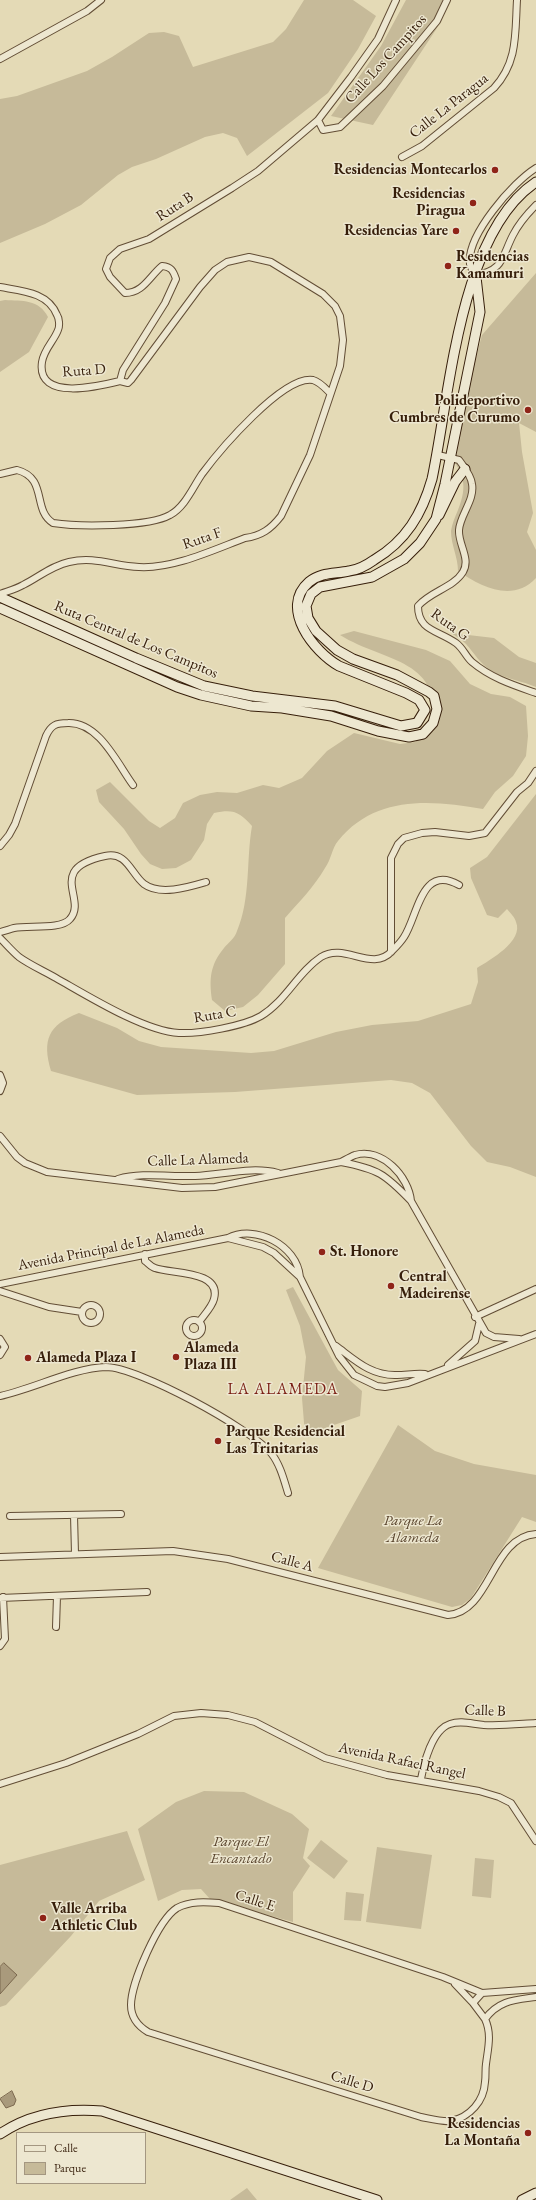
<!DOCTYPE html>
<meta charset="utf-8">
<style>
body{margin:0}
#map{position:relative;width:536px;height:2200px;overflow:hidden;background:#e4dab6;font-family:"EB Garamond",serif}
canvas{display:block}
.legend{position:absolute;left:16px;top:2132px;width:130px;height:52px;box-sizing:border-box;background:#ede7d0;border:1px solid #a49781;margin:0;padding:5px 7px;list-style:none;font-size:12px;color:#361e0a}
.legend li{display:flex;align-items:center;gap:8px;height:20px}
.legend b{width:20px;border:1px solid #a49781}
</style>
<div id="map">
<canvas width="536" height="2200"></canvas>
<ul class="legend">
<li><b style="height:5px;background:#ede7d0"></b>Calle</li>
<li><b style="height:11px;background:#c6ba99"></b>Parque</li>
</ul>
</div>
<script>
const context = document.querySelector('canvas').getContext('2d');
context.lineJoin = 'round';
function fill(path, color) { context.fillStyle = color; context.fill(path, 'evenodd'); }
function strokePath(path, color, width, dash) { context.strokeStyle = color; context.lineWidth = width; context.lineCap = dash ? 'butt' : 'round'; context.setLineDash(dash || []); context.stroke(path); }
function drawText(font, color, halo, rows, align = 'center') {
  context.font = font + ' "EB Garamond",serif'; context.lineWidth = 3; context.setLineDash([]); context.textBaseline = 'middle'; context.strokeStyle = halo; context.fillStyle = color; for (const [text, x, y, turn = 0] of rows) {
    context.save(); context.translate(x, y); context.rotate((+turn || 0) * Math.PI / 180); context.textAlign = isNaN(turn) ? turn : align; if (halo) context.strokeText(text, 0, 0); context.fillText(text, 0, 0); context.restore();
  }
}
const green = new Path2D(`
 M304,0H353L376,16L358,49L328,93L247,156L237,138L223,133L205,137L156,159L132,167L118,175L81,205L45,224L0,243V99L17,96L87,71L112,57L149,33L164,32L179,36L193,67L273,42L286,29Z
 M406,0H448L441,22L373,125L331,116L381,46Z
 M536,273V432L519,423L522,452L533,513L527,532L536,550V578C513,603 481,587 458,571C458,557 451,545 451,531C452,524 455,517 458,510C468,485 464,474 448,453L456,432L482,335Z
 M5,300C22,301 39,299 48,317L29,352L0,372V301Z
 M354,631L426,650L439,656L450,661L470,684L491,694L510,697L526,706L528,736L526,756L513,776L495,792L483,809C431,800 375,795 338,841C332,848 331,860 325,868C314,887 299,902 285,918V964L258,995L243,1007L225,1011L212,1000C209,979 210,965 224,948C228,943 235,938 237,931C251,898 246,860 252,826C239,812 234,809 214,813L207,824L204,840L191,860L176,868L162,869L150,864L141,854L124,829L99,802L96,790L110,782L149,821L160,828L175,818L183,803L200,795L217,792L237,793L263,785L279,788L302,778L327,751L354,733L400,744L415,742L431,731C446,658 385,663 340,635Z
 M451,633L494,638L519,657L536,663V687C522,681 506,679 492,671C480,664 475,654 466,644C462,640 456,636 451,633Z
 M536,794V1177L510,1167L487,1162L471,1146L430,1093L412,1083L391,1080L235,1092L137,1095L51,1071C42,1040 48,1025 79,1013L117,1028L139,1041L161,1047L251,1053L274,1051L336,1032L372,1025L418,1021L471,1004L478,982L477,968C490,960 524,941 516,922C515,917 510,913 507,909L498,918L487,915L471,878L470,868L487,857Z
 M293,1287L338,1370L362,1391L360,1416L305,1435L302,1398L306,1357L300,1326L286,1290Z
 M398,1425L435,1451L474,1464L536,1475V1522L522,1517L471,1598L462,1605L452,1607L318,1568Z
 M204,1791L244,1792L292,1814L309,1829L303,1858L310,1866L293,1892V1922L210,1899L201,1889L182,1890L158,1901L138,1829L176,1802Z
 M127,1831L145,1880L99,1901L71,1936L6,2005L0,2007V1865Z
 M321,1840L348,1861L334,1879L307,1858Z
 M377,1847L432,1855L421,1929L366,1922Z
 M475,1858L494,1860L491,1898L472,1896Z
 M346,1892L364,1894L361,1921L344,1920Z
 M247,2188L257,2200H230Z`);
const water = new Path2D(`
 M4,1963L17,1975L0,1994V1967Z
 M12,2091L16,2100L14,2105L6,2108L0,2099Z`);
const street = new Path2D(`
 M0,59L87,11L101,0
 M318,120L323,130L340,127L383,86L437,21L447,0
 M402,157L422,146L494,88C518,62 515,34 517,0
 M536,168C513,182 466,236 470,264C471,268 473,272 475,275C504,271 502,256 513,235C519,223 527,214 536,205
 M0,287C22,291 48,292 57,315C59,318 60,326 58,330C54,341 44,349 42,362C36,402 100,386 120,381
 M120,381L123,370L165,303L176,279C173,270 171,267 162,266C149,277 143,293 125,293L110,277L106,269L110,258L120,249L149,239L232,188L258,171L318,120L351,77L378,39L396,0
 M438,455L459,460C464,467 471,475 472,484C475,500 460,515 459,530C458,544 471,559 463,572C453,588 431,591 418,606C418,631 438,630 456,643C463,648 466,657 472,662C491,678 513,685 536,693
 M0,474L17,470C48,478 32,510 53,523C79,527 149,527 170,515C185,507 193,487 202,474C219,451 283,375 313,380C320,382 325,388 330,393
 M0,594C8,591 16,589 23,585C39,577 51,566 69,562C95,556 114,566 139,567C173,569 213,550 245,538C261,536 271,529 281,516L310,455L340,366L343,340L340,316L335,306L323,294L271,262L249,257L227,262L215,270L200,287L131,380L128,383L120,381
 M0,846L9,835L15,824L46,736C51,725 56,723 68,723C99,722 117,763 133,785
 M0,932C5,931 10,929 14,928C29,925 61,930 70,919C88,899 45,869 105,856C127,851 131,874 144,884C160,896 189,887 206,882
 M0,938C6,944 12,951 19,957C30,965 44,971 56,978C88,996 144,1031 179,1033C200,1034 244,1026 261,1016C286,1001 298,972 321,957C345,942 372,973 392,951C396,947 401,942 404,937C418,916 421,863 459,885
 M391,952V858L398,844L404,838L422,833L435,832L469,836L485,833L517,792L528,783L536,771
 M0,1075L3,1083L0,1091
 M0,1136L17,1157L25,1163L47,1172L182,1188L215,1187L341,1162C345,1160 350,1157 355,1155C382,1147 409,1177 411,1201
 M341,1162C378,1169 385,1174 411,1201L486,1333L494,1337L519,1339
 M118,1179C142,1172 170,1177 195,1176C222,1175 252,1166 278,1173
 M228,1238L263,1247L274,1253L300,1277L339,1356L354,1375L377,1386L385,1387L408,1383L536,1334
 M145,1254V1261C148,1263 151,1267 155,1268C171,1274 222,1270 214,1299C212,1307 204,1315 199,1322
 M0,1284L228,1238C255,1224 297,1245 300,1277
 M0,1291L49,1307L82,1312
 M82 1314a9 9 0 1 1 18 0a9 9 0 1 1-18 0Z
 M475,1317L536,1289
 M186 1328a8 8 0 1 1 16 0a8 8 0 1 1-16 0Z
 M0,1339L5,1347L0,1355
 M336,1346C355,1360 371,1376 397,1375C406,1375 416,1373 425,1374
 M448,1365L475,1341L479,1324
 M0,1396C33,1389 73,1368 106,1367C138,1367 250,1428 271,1453C280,1464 284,1480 288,1493
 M74,1515L75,1554
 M10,1516L121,1514
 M0,1557L173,1551L228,1559L448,1615C491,1612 491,1537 536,1534
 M0,1598L147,1592
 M56,1627L57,1596
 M0,1646L5,1639L3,1597
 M421,1779C424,1763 432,1730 450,1724C461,1720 472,1724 484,1725C501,1726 519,1724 536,1723
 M0,1784L66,1763L138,1734L174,1716L201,1713L228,1715L255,1722L325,1758L387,1775L479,1791L499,1797L511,1803L536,1841
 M455,1984L473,2003
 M536,1989L482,1993L473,2003L485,2019C499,2000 515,2000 536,1997
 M482,1993L443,1977L219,1903C205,1902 190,1901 177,1908C158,1920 131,1983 131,2005C131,2018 138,2026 148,2032L421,2117C431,2119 442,2122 451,2121C470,2117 484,2101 485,2082C486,2076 485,2070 486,2064C488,2048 492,2034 485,2019`);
const secondary = new Path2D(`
 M439,515L455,482L465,469
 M0,597L136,658L204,686L252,696L335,706L401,726L417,723L425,710L419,700L406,693L339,666C314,652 279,608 309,582C321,572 335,574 349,571C358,570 367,565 374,560C406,541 422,514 432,479C450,395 459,233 536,182
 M0,608L177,687L201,695L251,706L282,708L331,716L378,731L409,737L423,734L433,723L437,709L434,696L429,692L397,675L353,659L337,650L316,631L308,618L306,606L311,594L320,587L372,577L404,559L420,543L436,519L445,484L480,312L476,277
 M0,2134C31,2113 66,2108 102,2111L377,2200
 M522,2200L536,2193`);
const markers = [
 [495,170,4,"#8f2418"],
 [473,203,4,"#8f2418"],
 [456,231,4,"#8f2418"],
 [448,266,4,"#8f2418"],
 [528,410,4,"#8f2418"],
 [322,1252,4,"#8f2418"],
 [391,1286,4,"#8f2418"],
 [176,1357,4,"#8f2418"],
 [28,1358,4,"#8f2418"],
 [218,1441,4,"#8f2418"],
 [43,1918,4,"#8f2418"],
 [528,2133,4,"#8f2418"]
];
const streetNames = [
 ["Calle Los Campitos",386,59,-48],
 ["Calle La Paragua",449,106,-38],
 ["Ruta B",175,207,-33],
 ["Ruta D",84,371,-4],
 ["Ruta F",202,539,-19],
 ["Ruta G",450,625,36],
 ["Ruta Central de Los Campitos",136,640,23],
 ["Ruta C",215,1015,-9],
 ["Calle La Alameda",198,1160,-2],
 ["Avenida Principal de La Alameda",111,1248,-11],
 ["Calle A",292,1562,15],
 ["Calle B",485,1711,2],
 ["Avenida Rafael Rangel",402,1761,12],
 ["Calle E",255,1901,18],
 ["Calle D",352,2082,17]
];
const poiNames = [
 ["Residencias Montecarlos",487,170,"right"],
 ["Residencias",465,194,"right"],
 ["Piragua",465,211,"right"],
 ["Residencias Yare",448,231,"right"],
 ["Residencias",456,257],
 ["Kamamuri",456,274],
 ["Polideportivo",520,401,"right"],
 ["Cumbres de Curumo",520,418,"right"],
 ["St. Honore",330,1252],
 ["Central",399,1277],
 ["Madeirense",399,1294],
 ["Alameda",184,1348],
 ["Plaza III",184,1365],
 ["Alameda Plaza I",36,1358],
 ["Parque Residencial",226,1432],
 ["Las Trinitarias",226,1449],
 ["Valle Arriba",51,1909],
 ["Athletic Club",51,1926],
 ["Residencias",520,2124,"right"],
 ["La Montaña",520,2141,"right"]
];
const parkNames = [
 ["Parque La",413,1521],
 ["Alameda",413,1538],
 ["Parque El",241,1842],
 ["Encantado",241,1859]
];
const neighbourhoodNames = [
 ["LA ALAMEDA",283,1390]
];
fill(green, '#c6ba99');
fill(water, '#a99a7c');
strokePath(water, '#7b684e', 1);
strokePath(street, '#624d35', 8);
strokePath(secondary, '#361e0a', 11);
strokePath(street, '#ede7d0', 6);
strokePath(secondary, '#ede7d0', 9);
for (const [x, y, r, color] of markers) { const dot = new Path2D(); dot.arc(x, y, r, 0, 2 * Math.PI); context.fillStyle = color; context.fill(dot); strokePath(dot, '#ede7d0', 1.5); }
drawText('15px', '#361e0a', '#ede7d0', streetNames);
drawText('bold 15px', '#361e0a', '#ede7d0', poiNames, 'left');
drawText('italic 15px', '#5a452e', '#ede7d0', parkNames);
context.letterSpacing = '1px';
drawText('16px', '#7a1f14', '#ede7d0', neighbourhoodNames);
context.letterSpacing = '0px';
</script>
